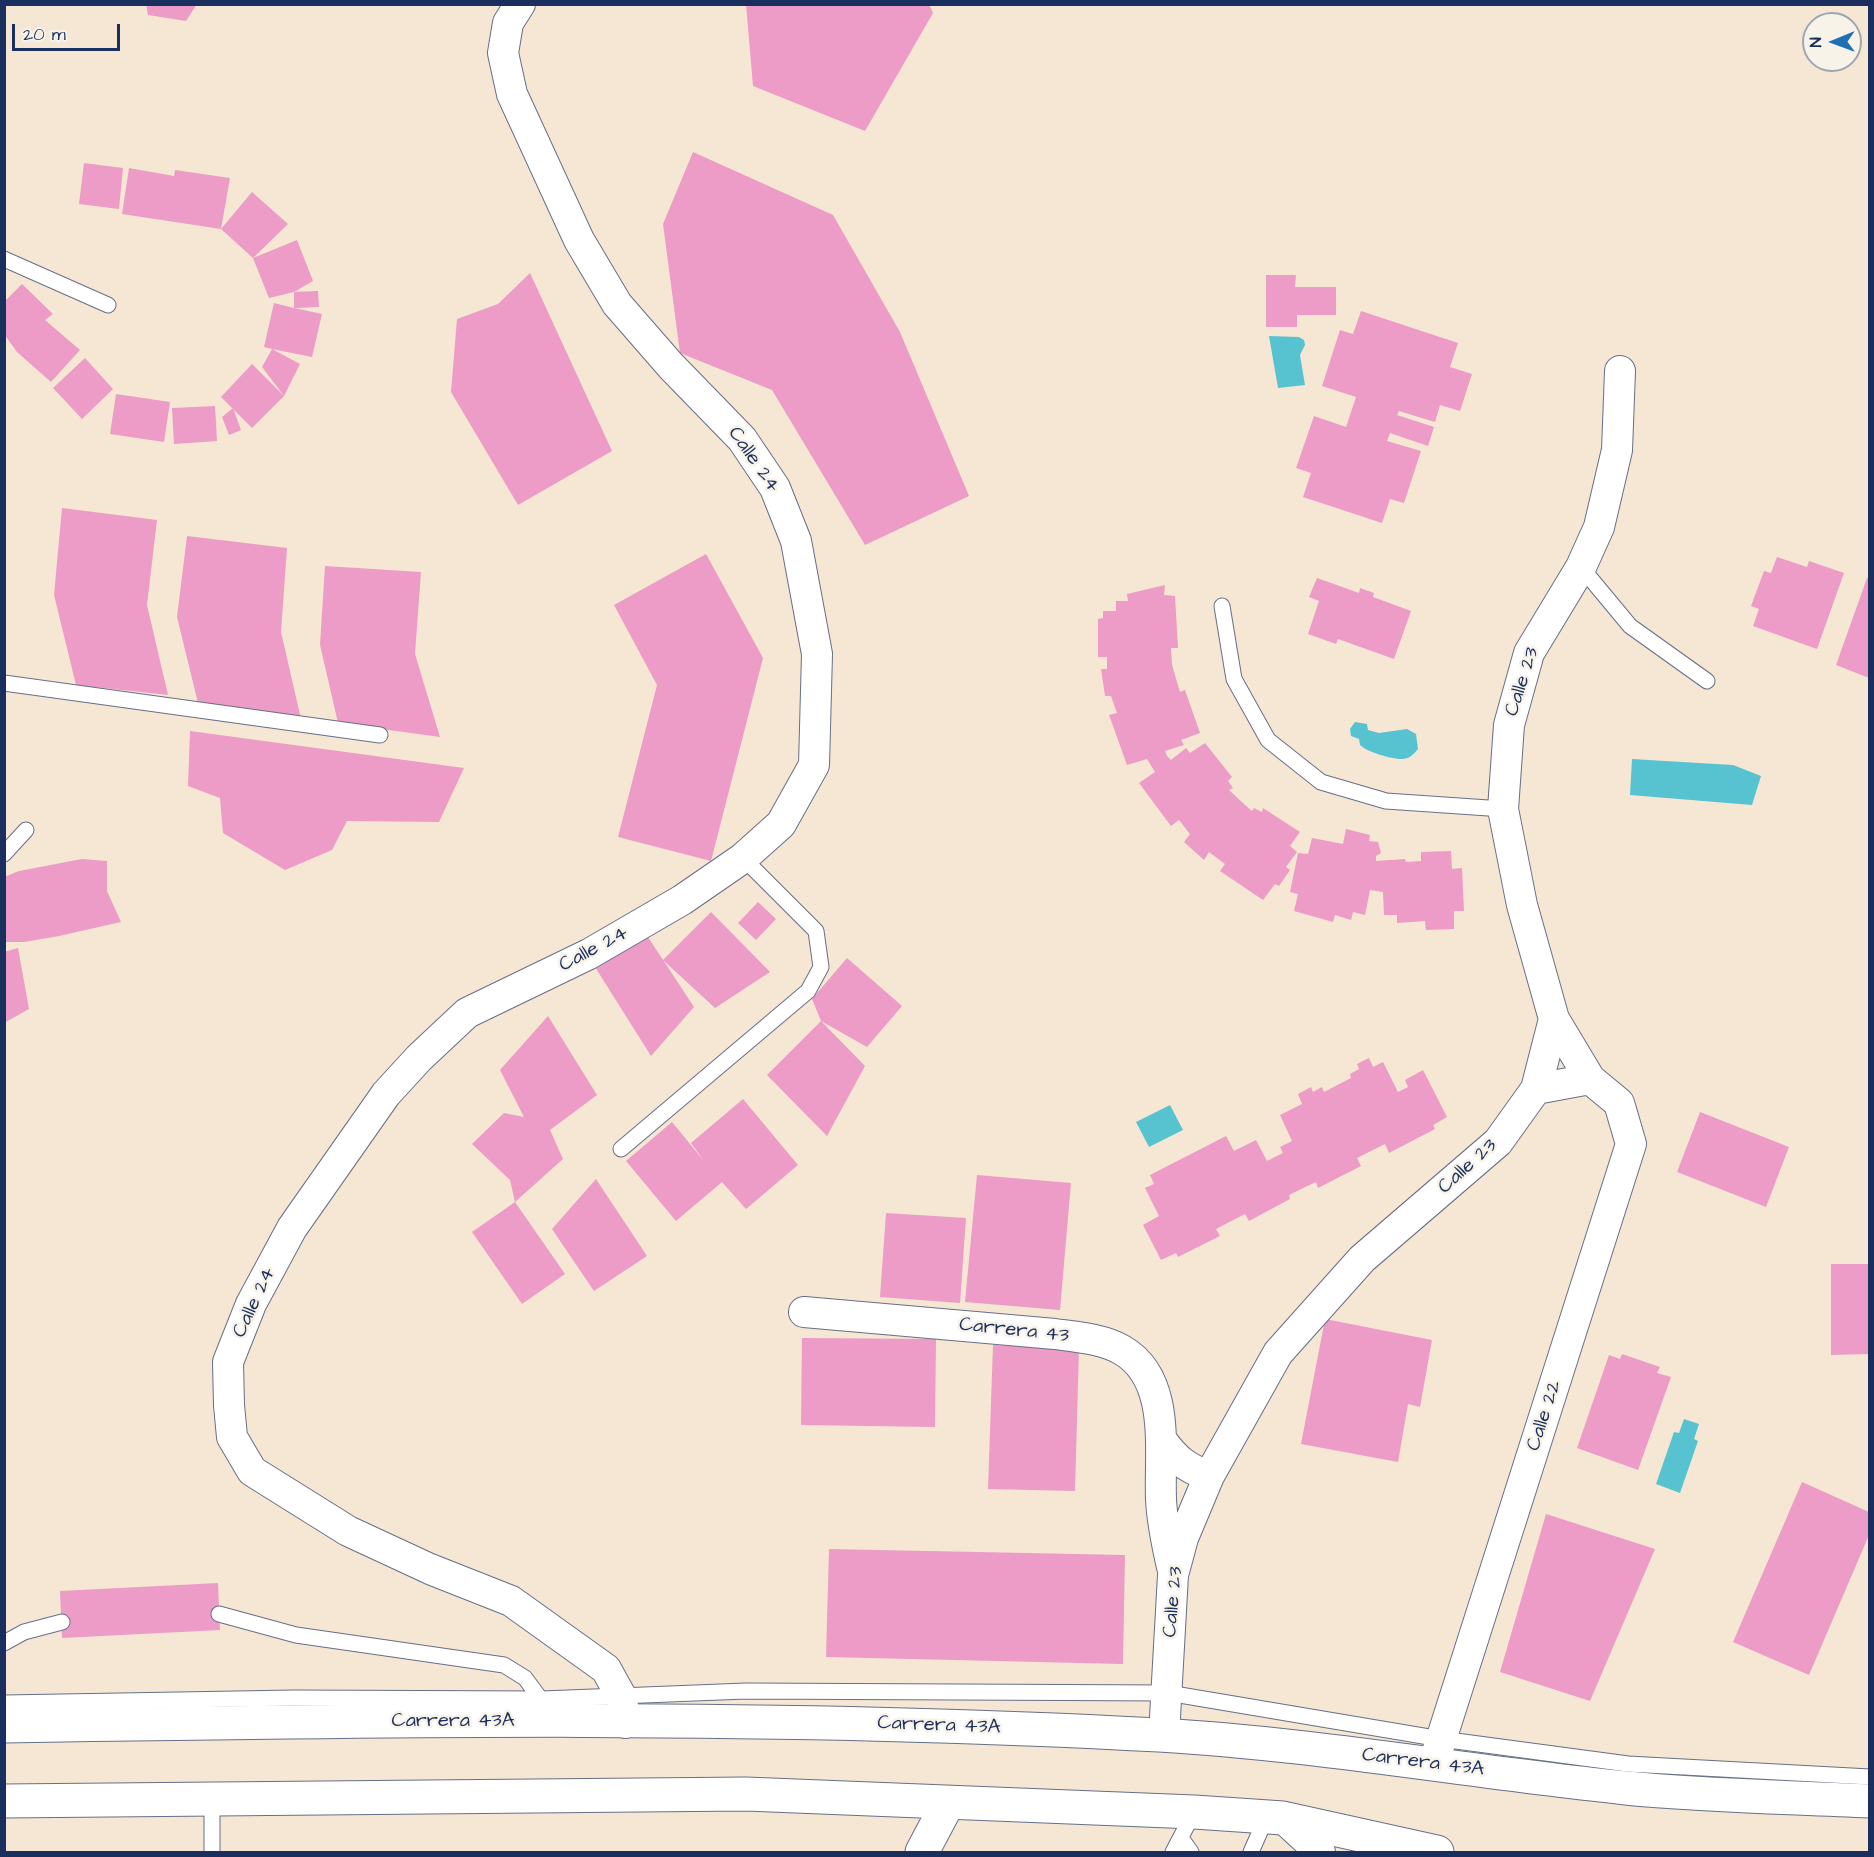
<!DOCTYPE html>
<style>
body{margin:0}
#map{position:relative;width:1874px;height:1857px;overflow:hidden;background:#f5e7d3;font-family:"Architects Daughter",sans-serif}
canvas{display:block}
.frame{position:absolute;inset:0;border:6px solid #1b2f5e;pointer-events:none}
.north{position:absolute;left:1802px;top:12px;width:60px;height:60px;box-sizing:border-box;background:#f7f3e8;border:2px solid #9fa5b1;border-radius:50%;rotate:269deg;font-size:16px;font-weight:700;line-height:24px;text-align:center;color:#1b2f5e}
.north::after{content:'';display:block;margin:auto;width:21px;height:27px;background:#1f6fb2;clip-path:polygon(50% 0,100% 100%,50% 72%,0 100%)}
.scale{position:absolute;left:12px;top:24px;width:108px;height:27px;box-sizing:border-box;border:3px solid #1b2f5e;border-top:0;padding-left:8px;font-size:18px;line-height:21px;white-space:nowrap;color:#1b2f5e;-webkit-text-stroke:4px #f7f3e8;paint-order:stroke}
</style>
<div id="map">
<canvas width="1874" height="1857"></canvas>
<div class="frame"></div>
<div class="north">N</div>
<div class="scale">20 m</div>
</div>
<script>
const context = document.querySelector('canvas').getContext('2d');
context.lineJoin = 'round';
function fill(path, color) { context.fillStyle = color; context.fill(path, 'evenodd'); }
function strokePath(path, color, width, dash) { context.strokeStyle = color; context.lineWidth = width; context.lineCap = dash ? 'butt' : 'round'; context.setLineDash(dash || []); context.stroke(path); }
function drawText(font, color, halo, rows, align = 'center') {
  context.font = font + ' "Architects Daughter",sans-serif'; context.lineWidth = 5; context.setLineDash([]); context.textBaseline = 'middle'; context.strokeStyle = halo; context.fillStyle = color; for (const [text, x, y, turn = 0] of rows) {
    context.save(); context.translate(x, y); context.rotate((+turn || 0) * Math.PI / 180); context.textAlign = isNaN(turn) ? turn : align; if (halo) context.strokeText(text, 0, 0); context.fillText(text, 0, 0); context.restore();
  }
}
const water = new Path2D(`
 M1269,336L1299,337L1304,340L1305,345L1300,355L1305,385L1278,388Z
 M1355,722L1367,724L1368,730L1379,733L1407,729L1416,734L1418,749C1414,754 1409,759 1402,759C1391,759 1367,752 1360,745L1359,739L1351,736L1350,729Z
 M1632,759L1733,765L1761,776L1752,805L1630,795Z
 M1170,1105L1183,1130L1149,1147L1136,1122Z
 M1684,1419L1699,1424L1694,1439L1698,1441L1680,1493L1656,1484L1674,1432L1679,1433Z`);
const building = new Path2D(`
 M146,4H197L186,21L148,15Z
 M746,4H929L933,13L865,131L753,86Z
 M693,152L833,215L900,332L969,496L865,545L772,390L680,353L663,224Z
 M84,163L123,168L119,209L79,204Z
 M129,168L174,176L175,170L230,178L221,229L122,214Z
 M252,192L288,224L253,258L221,229Z
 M297,240L313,281L294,292L318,291L319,307L294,308L322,314L312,357L272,349L300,364L284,396L262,367L272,349L264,347L274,303L294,308V292L269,298L253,258Z
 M530,273L612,451L518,505L451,392L457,319L498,304Z
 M1266,275H1296L1295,287H1336V315H1297V327H1266Z
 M22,284L53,314L45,320L80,350L51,382L17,352L4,334V302Z
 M1361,311L1458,343L1450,367L1472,374L1460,411L1440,405L1435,422L1399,411L1397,415L1434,427L1428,446L1390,433L1387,441L1421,451L1404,503L1390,499L1382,523L1303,497L1311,473L1296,468L1314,416L1346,427L1356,397L1322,386L1340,330L1353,334Z
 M85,358L113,389L82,419L53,388Z
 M252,364L284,396L252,428L221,397Z
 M116,394L170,402L164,442L110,434Z
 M215,406L217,441L174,444L172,408Z
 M233,408L241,430L229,435L222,417Z
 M62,508L157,520L147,605L168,695L76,685L54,595Z
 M187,536L287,548L281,632L301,719L198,703L177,617Z
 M706,554L763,658L711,861L618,837L657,685L614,605Z
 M1777,557L1807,567L1809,561L1844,573L1817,649L1753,626L1759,609L1751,606L1764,571L1771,573Z
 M325,566L421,572L415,654L440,737L338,723L320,645Z
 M1317,578L1359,593L1360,588L1374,593L1373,597L1411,611L1394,659L1338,639L1336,644L1308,634L1319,601L1309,597Z
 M1867,578L1869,579V678L1836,665Z
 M1165,585L1164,595L1175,596L1178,648H1171L1172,665L1180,692L1185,690L1200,733L1181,740L1184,745L1165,751L1167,756L1171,760L1186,748L1190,753L1205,743L1232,777L1228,781L1233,788L1229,790L1244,804L1252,811L1254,808L1262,812L1263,808L1300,832L1290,846L1297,852L1286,867L1290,870L1279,886L1275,884L1263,900L1220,871L1225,864L1209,852L1204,860L1184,842L1190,834L1179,820L1171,826L1139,783L1155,772L1147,759L1127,765L1109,715L1117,713L1111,696H1105L1101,669H1107V657H1098V619L1103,618V611H1116V601H1128L1127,594Z
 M190,731L464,768L439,822L347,821L332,850L285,870L223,833L220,798L188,786Z
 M1346,829L1370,835L1369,841L1378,842L1381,853L1376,856V861L1405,859L1406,862L1421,861V852L1451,851L1452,869L1462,868L1464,911H1454V929L1426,930L1425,921L1397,923V915H1384L1383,892L1370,890L1365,915L1353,912L1351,920L1335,915L1333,922L1294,911L1298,894L1290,892L1298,853L1308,854L1312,838L1343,844Z
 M82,859L107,861V891L121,922L59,936L24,942H4V877L19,871Z
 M758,902L776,919L756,940L738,923Z
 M711,912L770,972L715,1008L663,960Z
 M648,937L694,1007L651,1056L595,967Z
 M18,948L29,1009L4,1023V952Z
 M847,958L902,1006L867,1047L821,1021L812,999Z
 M548,1016L597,1095L550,1130L563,1159L515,1202L510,1180L472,1144L504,1113L524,1117L500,1070Z
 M821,1021L865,1066L827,1136L767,1075Z
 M1369,1058L1373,1067L1383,1062L1398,1092L1408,1087L1405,1080L1423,1070L1447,1117L1433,1125L1435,1129L1389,1153L1385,1144L1357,1158L1361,1166L1318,1188L1316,1182L1301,1189L1289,1195L1290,1199L1249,1221L1245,1214L1216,1229L1220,1236L1178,1257L1176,1253L1161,1260L1143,1225L1159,1216L1145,1188L1154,1184L1150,1175L1226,1136L1234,1151L1256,1140L1267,1161L1283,1153L1280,1147L1292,1141L1280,1115L1302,1104L1298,1094L1311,1087L1313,1092L1322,1087L1324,1092L1351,1078L1350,1074L1359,1069L1357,1064Z
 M743,1099L798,1165L746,1209L722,1182L676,1221L626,1161L672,1122L704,1161L691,1143Z
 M1700,1112L1789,1147L1766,1207L1677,1172Z
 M977,1175L1071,1183L1060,1310L965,1302Z
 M596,1179L647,1256L594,1291L552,1229Z
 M515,1202L565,1274L522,1304L472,1232Z
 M886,1213L966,1218L960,1303L880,1297Z
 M1831,1264H1869V1354L1831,1355Z
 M1325,1319L1432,1340L1420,1407L1408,1404L1398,1462L1301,1444Z
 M802,1338L936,1339L935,1427L801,1425Z
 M993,1345L1079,1348L1075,1491L988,1489Z
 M1622,1354L1660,1367L1657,1373L1671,1377L1638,1470L1577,1448L1609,1355L1620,1359Z
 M1802,1482L1869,1512V1535L1809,1675L1733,1642Z
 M1546,1514L1655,1549L1590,1701L1500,1672Z
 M829,1549L1125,1555L1123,1664L826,1657Z
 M218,1583L220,1630L62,1638L60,1591Z`);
const lane = new Path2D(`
 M4,259L108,305
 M1581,567L1630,626L1707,681
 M1222,606L1234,679L1268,740L1321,782L1386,801L1503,809
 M4,683L380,735
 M4,854L26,830
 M621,1149L808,991L821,967L816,931L743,858
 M219,1614L296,1635L504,1665L525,1678L545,1705
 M4,1643L24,1632L62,1622
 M4,1703L294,1698L542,1699L746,1691L1168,1693L1441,1739L1628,1764L1870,1777
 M212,1799V1852
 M1184,1842L1191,1852
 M1173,1852L1194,1812
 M1251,1852L1266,1818`);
const street = new Path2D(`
 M520,4L508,23L503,53L512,94L579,240L617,304L671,366L742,439L775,488L796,541L817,654L814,765L781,824L743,858L682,900L589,954L467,1013L419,1058L386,1094L292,1228L251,1304L228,1362L229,1405L232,1437L252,1471L348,1531L430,1569L511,1601L606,1669L622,1698L625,1723
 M1536,1089L1590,1079
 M804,1312L1055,1334C1077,1337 1103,1339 1122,1350C1172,1379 1159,1452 1161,1499C1162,1522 1167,1545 1172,1567
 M1161,1439C1175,1459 1186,1468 1209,1476
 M1164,1735L1173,1575L1183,1538L1209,1476L1278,1353L1362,1259L1498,1142L1536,1089L1554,1019L1522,905L1503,809L1509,725L1529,653L1581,567L1599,527L1617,450L1620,371
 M1433,1765L1631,1144L1619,1103L1590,1079L1554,1019
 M1283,1818L1320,1852`);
const secondary = new Path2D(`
 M922,1852L948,1803`);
const primary = new Path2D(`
 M4,1726C389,1720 775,1714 1159,1735C1315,1744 1470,1772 1626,1788C1706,1796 1789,1797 1870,1801
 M4,1801L746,1794L1194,1812L1283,1818L1437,1852`);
const streetNames = [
 ["Calle 24",753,460,55],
 ["Calle 23",1523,682,-72],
 ["Calle 24",594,950,-28],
 ["Calle 23",1468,1167,-42],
 ["Calle 24",255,1303,-65],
 ["Carrera 43",1014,1331,6],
 ["Calle 22",1545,1416,-72],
 ["Calle 23",1174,1602,-85],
 ["Carrera 43A",453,1722],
 ["Carrera 43A",939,1726,2],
 ["Carrera 43A",1423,1763,7]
];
fill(water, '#57c3d1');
fill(building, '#ec9cc6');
strokePath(lane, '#676f87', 17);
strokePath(street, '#676f87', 32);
strokePath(secondary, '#676f87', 35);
strokePath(primary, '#676f87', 35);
strokePath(lane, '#fff', 15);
strokePath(street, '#fff', 30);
strokePath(secondary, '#fff', 33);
strokePath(primary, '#fff', 33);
drawText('20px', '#1b2f5e', '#f7f3e8', streetNames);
</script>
